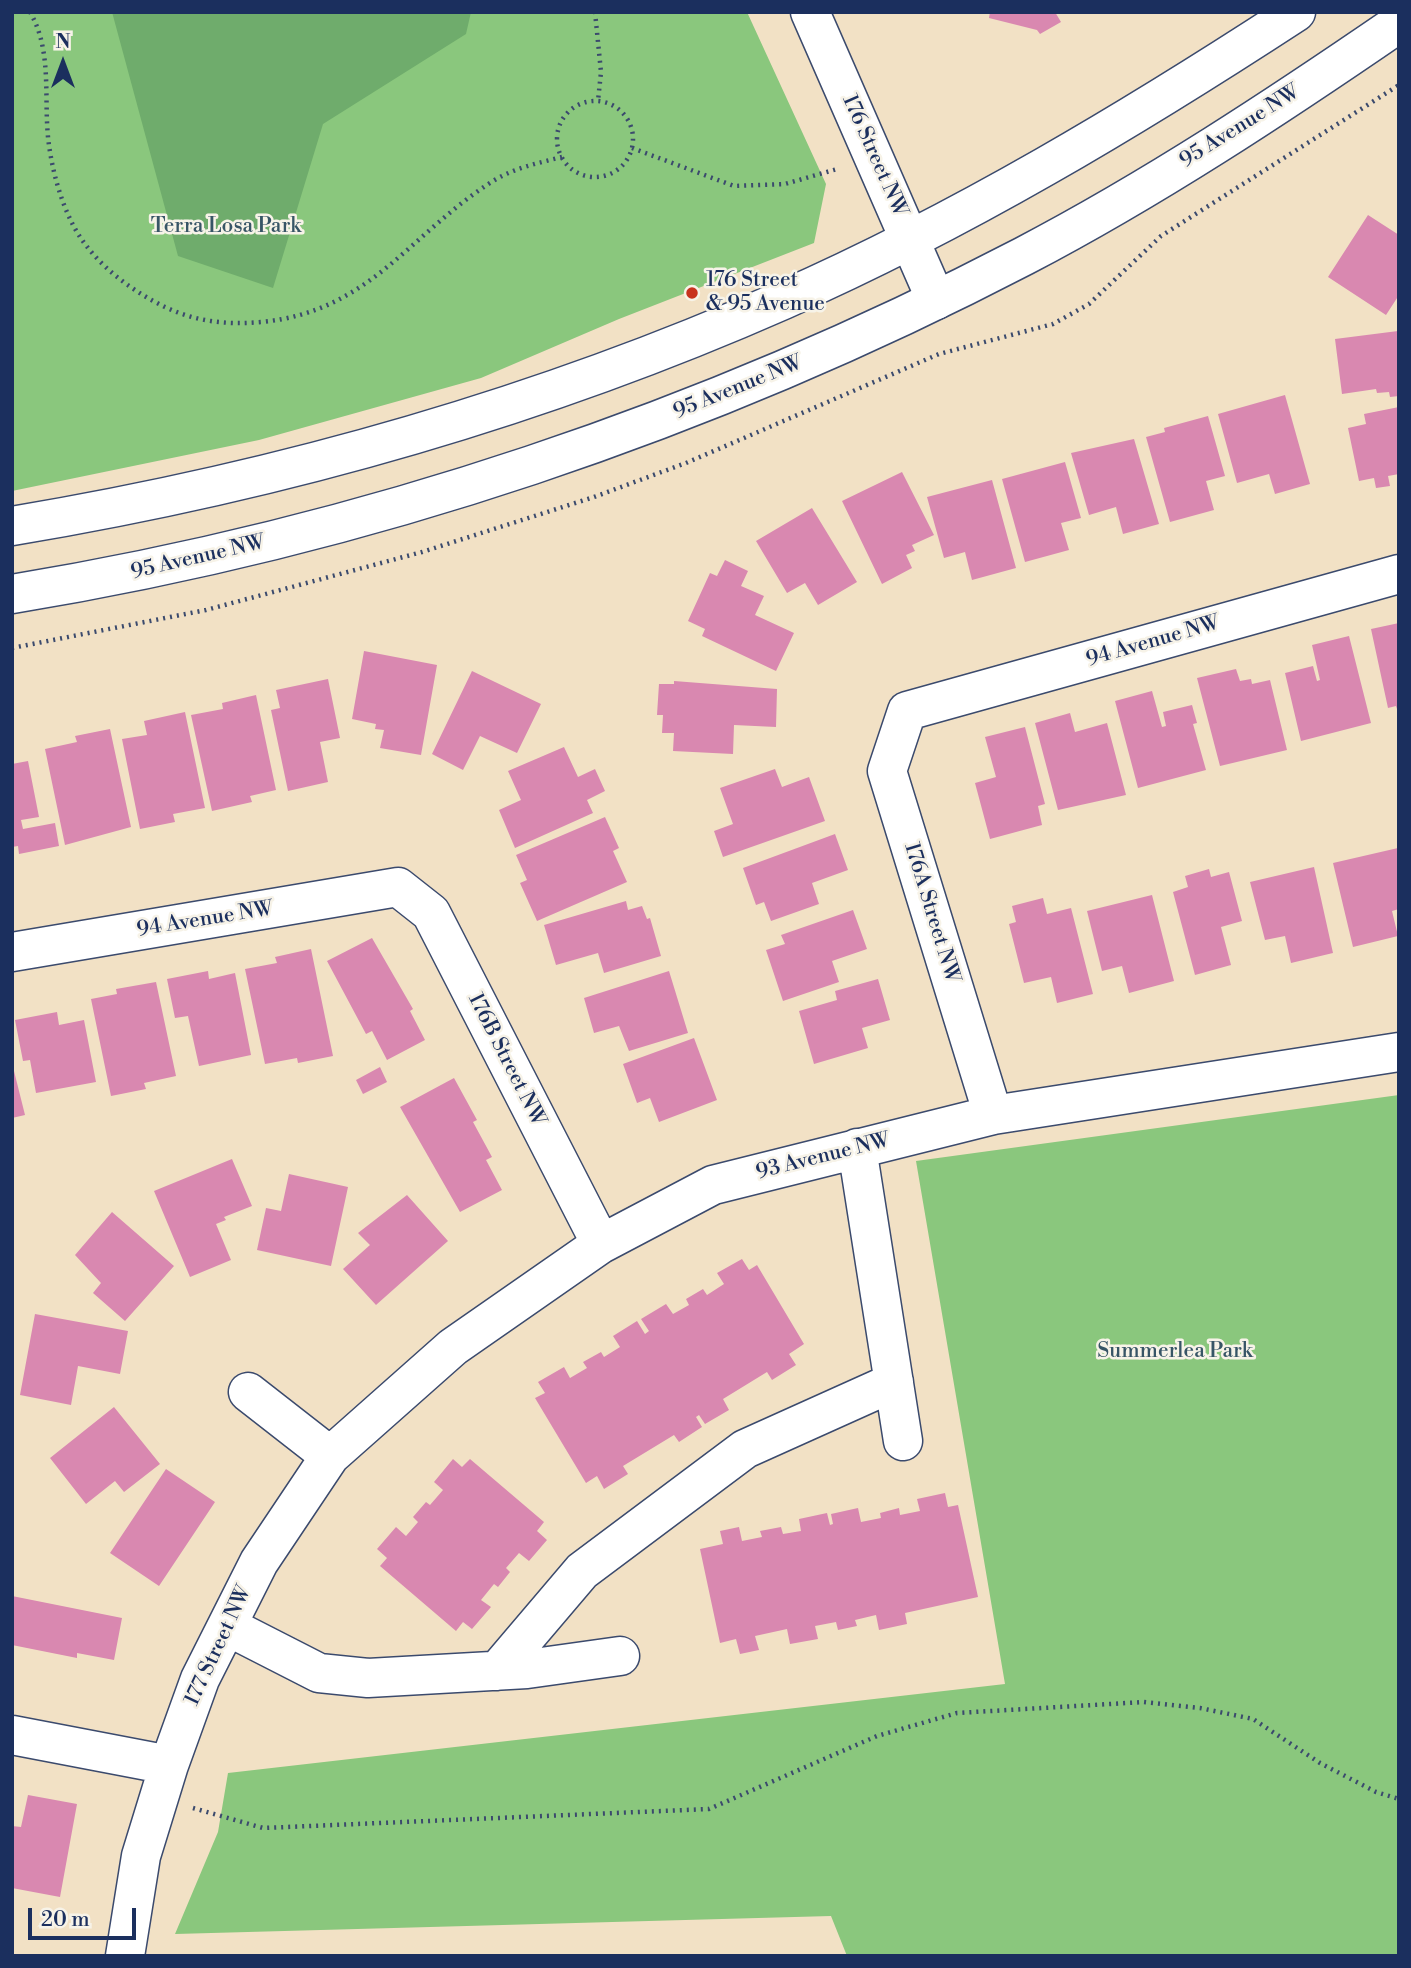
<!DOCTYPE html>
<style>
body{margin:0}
#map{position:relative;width:1411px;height:1968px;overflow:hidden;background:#f2e1c5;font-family:"Libre Bodoni",serif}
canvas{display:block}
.frame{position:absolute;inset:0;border:14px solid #1b2f5e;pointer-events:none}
.north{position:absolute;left:28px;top:28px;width:70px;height:70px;-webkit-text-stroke:5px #f7f3e8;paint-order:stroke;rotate:0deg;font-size:19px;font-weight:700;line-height:28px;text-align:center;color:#1b2f5e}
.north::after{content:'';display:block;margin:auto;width:24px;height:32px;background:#1b2f5e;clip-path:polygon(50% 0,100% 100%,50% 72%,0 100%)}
.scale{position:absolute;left:28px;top:1908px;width:108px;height:32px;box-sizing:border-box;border:4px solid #1b2f5e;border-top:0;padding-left:9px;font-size:21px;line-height:24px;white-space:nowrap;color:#1b2f5e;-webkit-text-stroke:5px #f7f3e8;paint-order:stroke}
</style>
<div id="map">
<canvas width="1411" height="1968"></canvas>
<div class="frame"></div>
<div class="north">N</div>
<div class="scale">20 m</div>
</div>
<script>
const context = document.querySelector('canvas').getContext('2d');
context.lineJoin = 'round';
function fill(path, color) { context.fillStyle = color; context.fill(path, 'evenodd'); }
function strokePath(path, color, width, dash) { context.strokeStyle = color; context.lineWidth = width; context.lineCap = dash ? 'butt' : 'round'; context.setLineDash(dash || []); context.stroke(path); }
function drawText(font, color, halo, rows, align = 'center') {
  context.font = font + ' "Libre Bodoni",serif'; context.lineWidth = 5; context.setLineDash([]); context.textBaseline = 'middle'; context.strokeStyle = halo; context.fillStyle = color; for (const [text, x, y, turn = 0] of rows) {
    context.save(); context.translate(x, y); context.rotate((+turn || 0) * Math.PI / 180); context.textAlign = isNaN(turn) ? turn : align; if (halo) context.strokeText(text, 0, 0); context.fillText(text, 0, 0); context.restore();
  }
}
const green = new Path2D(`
 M12,12H747L826,184L814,243L619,319L481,378L259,440L12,491Z
 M1399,1095V1956H847L831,1916L175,1934L218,1832L228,1773L1005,1684L916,1161Z`);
const forest = new Path2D(`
 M112,12H471L466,34L323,124L273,288L178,256Z`);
const building = new Path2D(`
 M990,12H1055L1061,22L1040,34L1037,30L989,18Z
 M1368,215L1399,235V295L1386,315L1328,277Z
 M1398,331L1399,396L1390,397L1389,392L1377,393L1376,389L1342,394L1335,339Z
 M1285,395L1310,484L1275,494L1269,474L1237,483L1218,414Z
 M1399,407V474L1388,476L1390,486L1376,488L1374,478L1359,481L1348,428L1366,424L1364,414Z
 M1208,416L1225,476L1206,481L1214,510L1170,522L1146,437L1165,432L1164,428Z
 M1134,439L1159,524L1123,534L1116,507L1089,515L1071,453Z
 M1065,462L1081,518L1061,523L1069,550L1025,562L1002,479Z
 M902,472L934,535L912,545L915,551L906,555L912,568L882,584L842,501Z
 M992,480L1016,568L972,580L965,552L944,558L927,497Z
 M812,508L857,582L818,605L805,583L787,593L756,541Z
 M725,560L748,571L741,586L764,596L755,615L794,633L776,671L702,636L705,629L688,621L710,573L717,576Z
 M1399,623V711L1398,712L1396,706L1388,708L1371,629Z
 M1349,636L1371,723L1301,741L1285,673L1313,666L1317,681L1320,680L1312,645Z
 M364,651L437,665L421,755L380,748L384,730L375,729L376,724L352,719Z
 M1236,669L1240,681L1251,679L1252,684L1270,680L1287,750L1220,766L1197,678Z
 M472,671L541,704L517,753L480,736L463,770L432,754Z
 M328,679L340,738L320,742L328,782L288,791L271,710L280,708L276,690Z
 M674,681L777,689L776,727L734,725L733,754L673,751L674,733H662L663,715H657L659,684H674Z
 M1152,691L1162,727L1166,726L1163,712L1192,705L1197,723L1193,724L1206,770L1138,788L1115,701Z
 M256,695L276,790L250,796L252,802L212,811L191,715L223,709L222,703Z
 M185,712L205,808L173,814L175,822L140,829L122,739L147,735L144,721Z
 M1070,713L1075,732L1107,723L1126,795L1058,810L1035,723Z
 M1025,727L1045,804L1038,806L1042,825L990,839L975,783L996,777L985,737Z
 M110,729L131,827L65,845L45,749L77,742L75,736Z
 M564,747L578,777L595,769L605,791L587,800L593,813L515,848L499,810L521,800L508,771Z
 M28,761L39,817L21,820L23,829L55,823L59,846L19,854L18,846L12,847V764Z
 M775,769L782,787L809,777L825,821L723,857L714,831L733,824L720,788Z
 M605,817L619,848L613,851L627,882L537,921L520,883L527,880L516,855Z
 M835,834L848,870L812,883L819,904L771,921L764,902L756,905L743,868Z
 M1398,848L1399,909L1392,911L1398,936L1353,947L1333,863Z
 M1314,867L1333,953L1291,963L1285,936L1265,940L1250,882Z
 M1209,869L1211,877L1229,872L1242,921L1221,927L1231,965L1195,975L1173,892L1188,887L1185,876Z
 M1152,895L1174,981L1129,993L1122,966L1102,971L1087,911Z
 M1043,898L1047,914L1071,908L1093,994L1057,1003L1051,977L1024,983L1009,924L1016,922L1012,906Z
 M626,901L628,910L642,906L647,919L650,918L661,956L604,973L598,953L556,965L544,925Z
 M853,910L867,949L832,961L839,982L783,1001L766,950L785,944L781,935Z
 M372,938L413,1009L410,1011L425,1040L387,1060L372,1031L366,1034L327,961Z
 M311,949L333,1056L298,1063L297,1058L265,1064L245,969L277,963L275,957Z
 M208,971L209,979L235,973L251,1055L199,1066L188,1016L175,1018L167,979Z
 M669,971L688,1033L629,1051L619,1026L594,1033L584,998Z
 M878,979L890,1020L862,1028L868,1048L814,1064L799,1011L837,1000L835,991Z
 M156,982L176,1076L144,1083L146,1089L111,1096L91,999L117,994L116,989Z
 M57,1012L59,1025L84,1020L96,1082L36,1093L30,1060L23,1061L15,1020Z
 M694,1038L717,1100L659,1122L650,1098L637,1103L623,1064Z
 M12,1063L25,1115L12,1118Z
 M380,1067L387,1082L363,1094L356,1080Z
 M454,1078L477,1120L473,1122L492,1157L486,1160L502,1190L460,1212L400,1107Z
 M232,1159L252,1206L224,1217L226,1220L216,1224L231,1260L190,1277L154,1191Z
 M289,1174L348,1187L331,1266L257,1250L266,1208L281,1211Z
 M407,1195L448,1241L376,1305L343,1269L370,1245L358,1233Z
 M112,1212L174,1266L125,1321L93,1293L101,1283L75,1255Z
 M742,1259L749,1270L757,1265L804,1344L789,1354L796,1365L772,1380L767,1372L723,1399L729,1410L705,1424L699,1415L696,1417L702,1427L679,1442L674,1435L623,1466L628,1474L604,1489L597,1476L586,1483L535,1398L545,1393L538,1382L564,1367L570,1378L587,1368L583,1362L601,1352L604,1357L620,1347L613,1336L637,1321L645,1334L649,1331L641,1319L666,1304L673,1314L689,1305L686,1299L703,1289L707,1295L724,1284L717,1273Z
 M35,1314L128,1331L120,1374L78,1366L71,1405L20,1395Z
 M114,1407L160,1464L124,1492L115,1481L86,1504L50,1458Z
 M453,1459L462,1467L470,1459L544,1522L537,1531L547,1540L529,1561L519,1553L506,1568L510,1572L498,1587L494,1584L481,1600L491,1607L472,1629L463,1622L456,1631L380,1566L387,1558L377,1549L396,1527L406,1536L418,1522L413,1517L426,1502L430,1505L443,1490L434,1482Z
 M166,1469L215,1502L159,1586L110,1553Z
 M945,1493L948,1507L958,1505L978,1597L905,1613L907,1624L879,1630L876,1615L855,1620L857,1626L838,1630L836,1622L815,1626L818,1639L790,1644L787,1629L755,1636L759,1650L740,1654L736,1639L720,1643L700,1549L723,1544L720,1531L739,1527L742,1541L762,1537L760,1531L781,1527L783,1534L801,1531L799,1519L827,1513L830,1525L833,1524L831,1514L858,1508L861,1522L881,1518L880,1513L899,1508L900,1515L920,1511L917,1499Z
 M12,1596L122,1618L114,1660L77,1653V1658L12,1645Z
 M28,1795L77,1804L60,1897L12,1888V1826L21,1827Z`);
const path = new Path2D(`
 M30,12C52,50 44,95 48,137C51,165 59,197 72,223C91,261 128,289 165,307C197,322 227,325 262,322C371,311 409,234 493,181C514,168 538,163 562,157
 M595,12L601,72L598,101
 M557 139a38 38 0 1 1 76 0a38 38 0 1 1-76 0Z
 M632,148L734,186L785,184L837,169
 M12,648L206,610L422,552L594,497L686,463L939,354L1053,324L1089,304L1161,236L1399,85
 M193,1808L263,1828L709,1809L877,1736L957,1713L1144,1702L1200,1708L1253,1719L1320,1763L1376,1792L1399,1799`);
const minor = new Path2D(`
 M810,12L936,300
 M12,952L398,887L431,913L601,1244
 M993,1115L887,771L907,711L1399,574
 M857,1148L903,1441
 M248,1392L330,1456
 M227,1626L319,1673L368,1678L527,1669L620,1656
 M497,1671L582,1571L745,1449L894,1382
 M12,1735L169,1765
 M125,1956L141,1856L169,1765L200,1679L259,1562L330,1456L453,1347L601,1244L713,1185L993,1115L1399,1052`);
const major = new Path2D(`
 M12,526C276,482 538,408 783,300C962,221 1132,119 1296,12
 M12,594C365,536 707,421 1024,256C1154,188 1278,106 1399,23`);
const markers = [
 [692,293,7,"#c8321e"]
];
const streetNames = [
 ["95 Avenue NW",1240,127,-32],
 ["176 Street NW",874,156,66],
 ["95 Avenue NW",738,388,-22],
 ["95 Avenue NW",198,558,-13],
 ["94 Avenue NW",1153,642,-16],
 ["176A Street NW",931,913,73],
 ["94 Avenue NW",205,920,-9],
 ["176B Street NW",506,1060,63],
 ["93 Avenue NW",823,1157,-14],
 ["177 Street NW",219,1646,-65]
];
const parkNames = [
 ["Terra Losa Park",226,227],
 ["Summerlea Park",1175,1352]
];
const poiNames = [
 ["176 Street",706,281],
 ["& 95 Avenue",706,305]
];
fill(green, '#8ac77d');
fill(forest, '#6fac6c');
fill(building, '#d988b0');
strokePath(minor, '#3b4a6d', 41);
strokePath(major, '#3b4a6d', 41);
strokePath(path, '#3b4a6d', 4.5, [2, 5]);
strokePath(minor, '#fff', 38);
strokePath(major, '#fff', 38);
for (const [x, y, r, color] of markers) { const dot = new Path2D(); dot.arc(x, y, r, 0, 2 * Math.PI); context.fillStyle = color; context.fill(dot); strokePath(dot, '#f7f3e8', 2.5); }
drawText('21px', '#1b2f5e', '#f7f3e8', streetNames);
drawText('21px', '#375566', '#f7f3e8', parkNames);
drawText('21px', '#1b2f5e', '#f7f3e8', poiNames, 'left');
</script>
